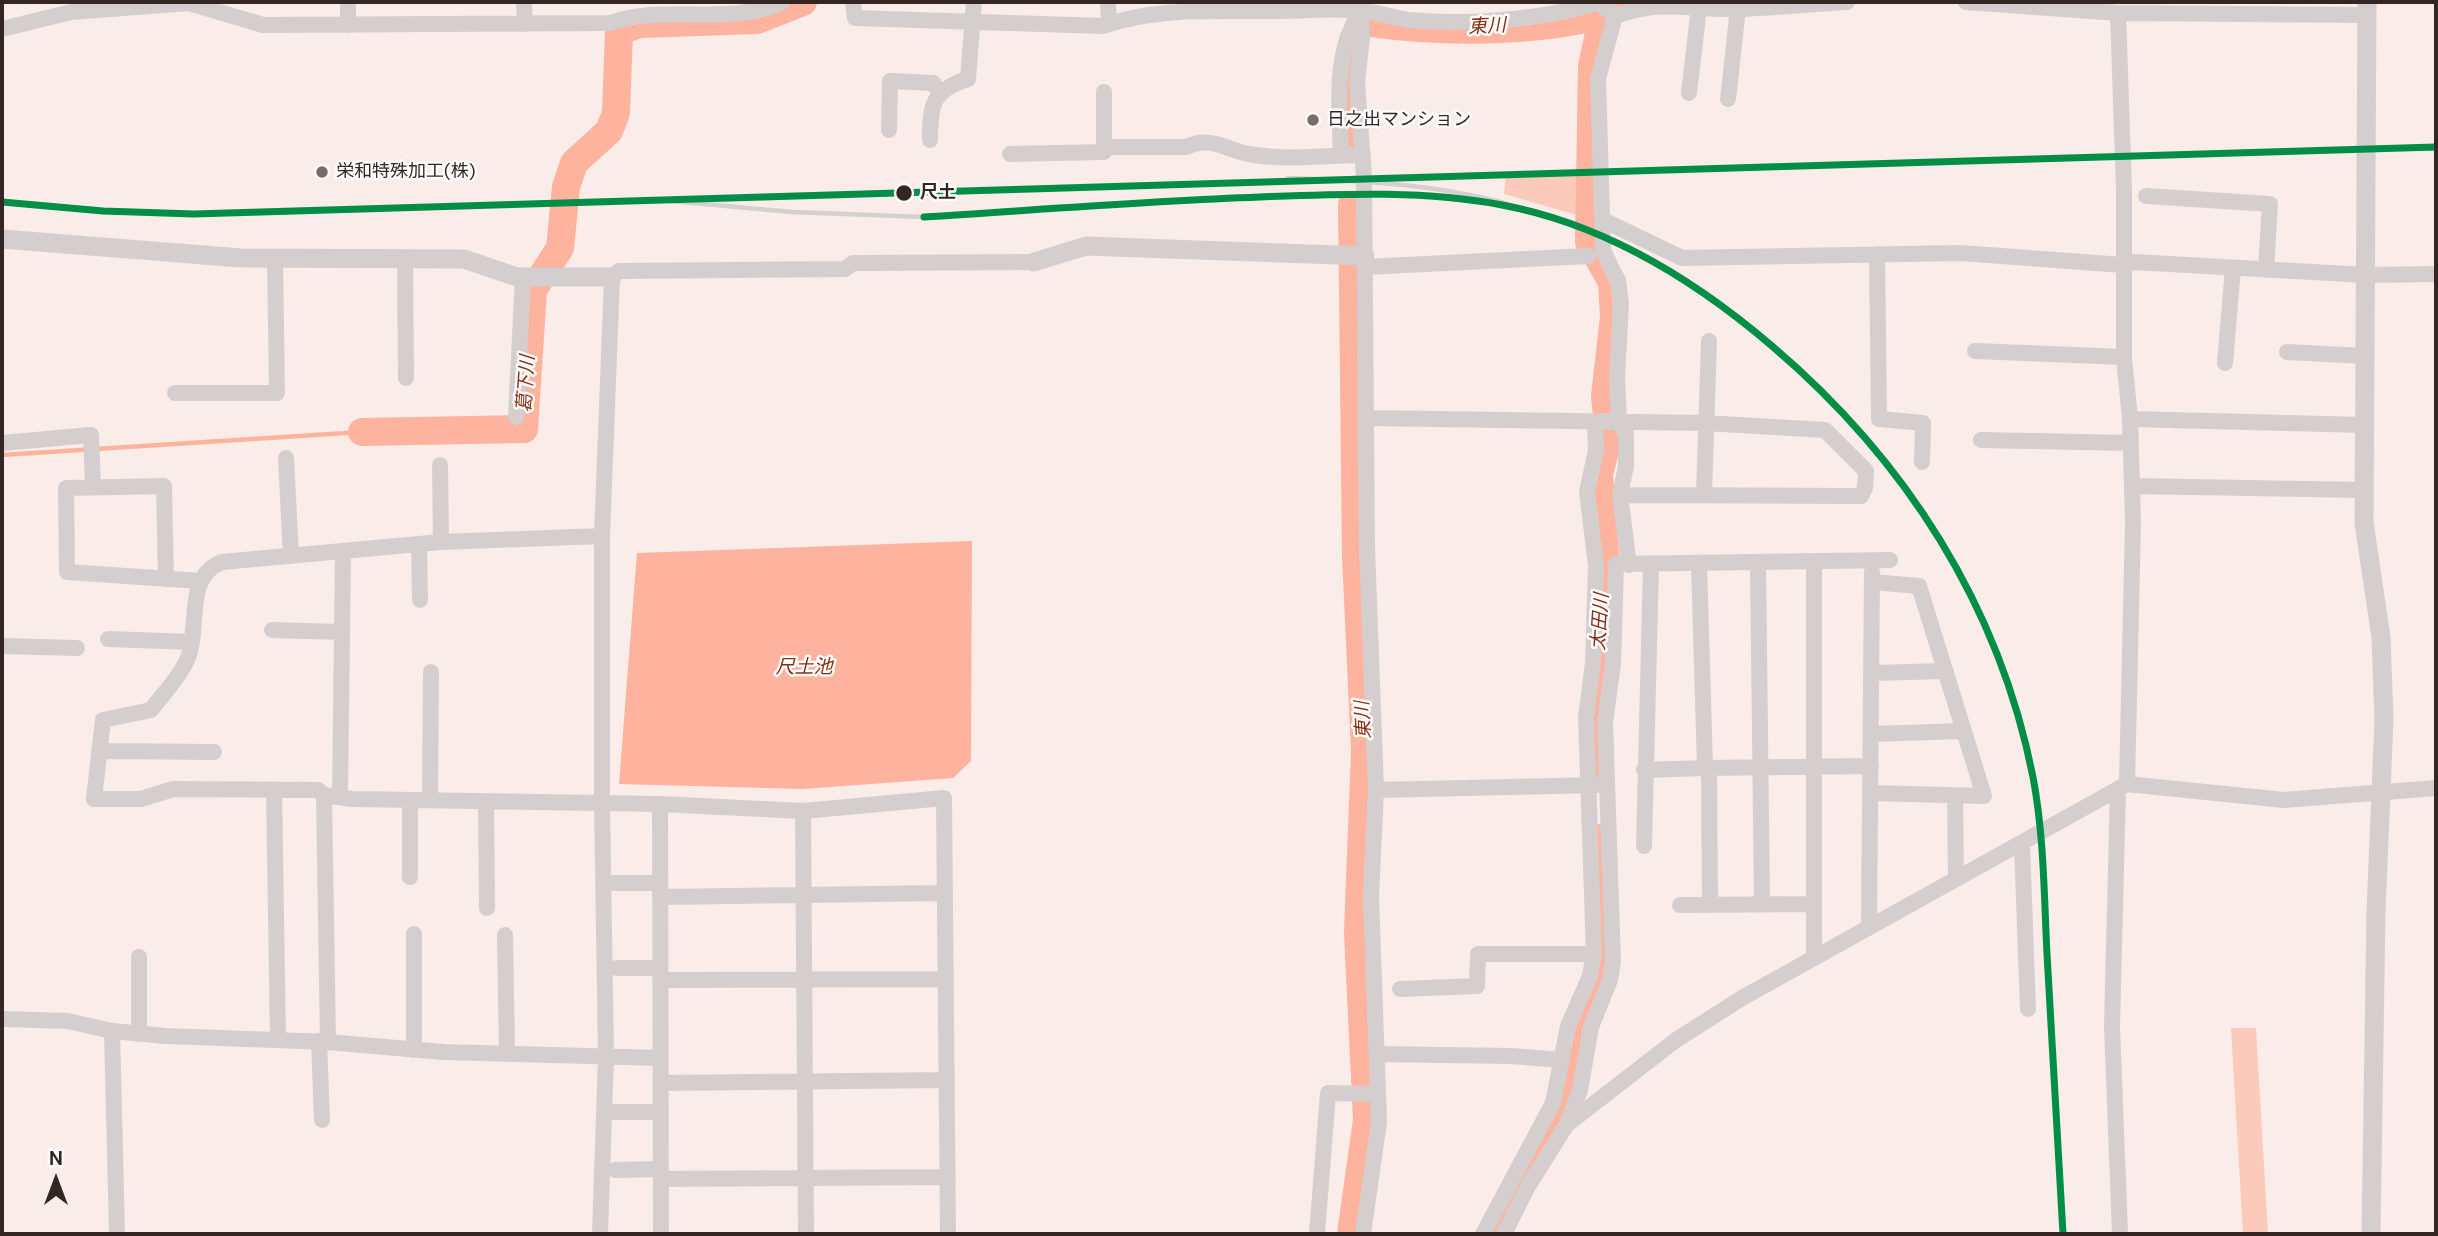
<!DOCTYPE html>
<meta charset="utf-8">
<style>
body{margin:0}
#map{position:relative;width:2438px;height:1236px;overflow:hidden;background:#f9ece9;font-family:"DM Sans",sans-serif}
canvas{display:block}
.frame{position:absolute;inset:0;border:4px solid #342723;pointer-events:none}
.north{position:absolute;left:21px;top:1145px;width:70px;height:70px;-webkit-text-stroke:5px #fcfcfc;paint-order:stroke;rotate:0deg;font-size:19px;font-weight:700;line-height:28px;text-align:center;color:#342723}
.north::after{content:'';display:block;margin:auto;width:24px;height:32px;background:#342723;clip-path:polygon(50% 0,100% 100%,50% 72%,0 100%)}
</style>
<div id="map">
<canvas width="2438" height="1236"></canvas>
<div class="frame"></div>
<div class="north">N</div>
</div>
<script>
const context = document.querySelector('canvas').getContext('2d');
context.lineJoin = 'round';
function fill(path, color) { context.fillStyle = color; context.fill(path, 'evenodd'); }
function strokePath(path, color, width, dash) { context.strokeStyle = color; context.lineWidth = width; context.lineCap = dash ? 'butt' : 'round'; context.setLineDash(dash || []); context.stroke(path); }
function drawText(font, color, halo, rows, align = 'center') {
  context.font = font + ' "DM Sans","Noto Sans JP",sans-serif'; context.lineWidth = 5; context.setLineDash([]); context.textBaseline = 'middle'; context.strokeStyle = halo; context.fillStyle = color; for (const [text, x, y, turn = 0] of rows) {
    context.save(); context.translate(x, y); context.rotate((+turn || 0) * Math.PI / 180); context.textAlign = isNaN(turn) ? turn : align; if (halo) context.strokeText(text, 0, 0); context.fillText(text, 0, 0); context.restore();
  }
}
const green = new Path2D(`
 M1588,174L1580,216L1504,194L1506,176Z
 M2231,1028H2256L2268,1234H2243Z`);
const water = new Path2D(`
 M972,541L971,761L953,778L803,789L619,784L637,553Z`);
const stream = new Path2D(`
 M2,455L362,432`);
const river = new Path2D(`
 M1370,23C1441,33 1534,33 1603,15
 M1351,149L1348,63L1353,40
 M362,432L524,429L533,290L560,248L566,187L574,163L609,131L616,113L619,31L640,24L757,20L803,2
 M1594,766V719L1602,665L1606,567L1599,474L1609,435L1605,396L1614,317L1612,282L1589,242L1592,66L1603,15L1617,2
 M1351,1234L1367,1120L1358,932L1365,751L1356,555L1352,205
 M1493,1234L1551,1130L1568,1087L1586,1007L1604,964L1597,838`);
const minor = new Path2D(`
 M348,2V25
 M524,2L525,24
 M853,2L855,18L1103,26C1160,6 1222,12 1282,11C1308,11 1336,7 1362,11C1378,12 1393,18 1409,20C1462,25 1548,20 1598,2L1615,16
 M1108,2L1109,23
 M1360,2L1362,38L1357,82L1364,177L1367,548L1376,790L1371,897L1379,1122L1363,1234
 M1966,2L2118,13L2367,15
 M2118,13L2124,190V357L2130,419L2133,522L2127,784
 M1615,16L1598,79L1603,250L1618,282L1621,303L1617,377L1619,423L1626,434V466L1620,495L1629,565
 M1615,16C1664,0 1679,9 1727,9C1767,9 1807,4 1847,2
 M2,29L71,12L189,3L263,25L610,23C665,3 729,27 782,2
 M1689,93L1699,7
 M1728,99L1738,8
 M889,130L890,81L933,83L939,92
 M930,140C930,105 932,90 968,79L974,2
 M1104,147H1186C1212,135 1225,150 1249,154C1286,161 1325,155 1363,155
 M1010,154L1104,152V92
 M1341,155C1339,105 1333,54 1361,10
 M2146,196L2270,204L2266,270
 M1603,220L1682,258L1961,253L2123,265L2134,262L2366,275L2436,274
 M1877,254L1879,419L1923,423L1922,462
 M405,259L406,378
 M1365,267L1588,256
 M1975,351L2124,357
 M2287,352L2365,356
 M2225,363L2233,268
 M175,393H277L275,259
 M516,417L523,277
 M1368,418L1705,423L1825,430L1866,471L1865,488L1861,496L1620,495
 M2130,419L2365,425
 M1981,440L2131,443
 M2,443L91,435L93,487
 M286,458L291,556
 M440,465L441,542
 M2132,486L2364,490
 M1704,494L1709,341
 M602,536L441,542L222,562C183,577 201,629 187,660C179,678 163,694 151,710L103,720L94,799H141L173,789L318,790L324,795L352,799L660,804L803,811L944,798L948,1234
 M419,544L420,600
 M1758,563L1762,904
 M1699,564L1705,768L1871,766
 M166,579L164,486L66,488L67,572L200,581
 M272,630L342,632
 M108,639L192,642
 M2,646L77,648
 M1871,673L1946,671
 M1871,734L1964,731
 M99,751L214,752
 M1709,768L1710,905
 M1644,770L1705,768
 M2118,789L2112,1026L2120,1234
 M274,790L278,1040
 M1376,790L1597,785
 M1870,793L1984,796L1919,586L1872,582
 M324,795L328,1042
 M340,795L343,551
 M1955,797L1956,879
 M410,800V877
 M430,800L431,672
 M486,802L487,908
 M660,804L661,1234
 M803,811L806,1234
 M2022,844L2028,1009
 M1644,846L1651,565
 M614,883H660
 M660,897L945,893
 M1680,905L1813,904
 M1869,926L1872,572
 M414,934V1050
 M505,935L507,1053
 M139,957V1034
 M1814,958V562
 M617,968H660
 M660,980L944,979
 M1400,989L1477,986L1478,954H1594
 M2,1019L68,1021L112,1031L166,1036L328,1042L443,1052L660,1058
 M112,1031L117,1234
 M319,1041L322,1120
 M1377,1054L1511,1056L1562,1060
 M661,1083L946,1080
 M615,1112H661
 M1569,1123L1676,1040L1742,998L2127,784L2284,800L2436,788
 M615,1170L661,1169
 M661,1179L948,1177
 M600,1234L606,1056L602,804V536L612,277L619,271L845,269L853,263L1034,262
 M1317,1234L1328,1093L1378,1094
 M1483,1234L1553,1103L1568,1026L1590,976L1594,954L1586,717L1593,663L1596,565L1587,492L1596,450L1595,423
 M1504,1234L1527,1188L1567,1124L1580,1090L1591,1027L1610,980L1613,962L1605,722L1613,664L1616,564L1890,560`);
const tertiary = new Path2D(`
 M2367,2L2364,523L2381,637L2384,719L2376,911L2371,1234
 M2,239L241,258L464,259L517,277H612
 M1034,262L1086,246L1365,256`);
const rail = new Path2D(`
 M1288,178C1369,181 1451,185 1528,210
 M649,199L792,212L924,217`);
const rail1 = new Path2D(`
 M2,202L103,211L194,214L2436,147`);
const rail2 = new Path2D(`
 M924,217C1036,210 1148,201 1260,197C1340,194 1423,190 1502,205C1604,224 1695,280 1772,346C1905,459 1999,605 2033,777C2044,835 2044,895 2047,954C2052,1047 2058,1141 2063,1234`);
const markers = [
 [1313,120,7,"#796c68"],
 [322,172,7,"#796c68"],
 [904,193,9,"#342723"]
];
const poiNames = [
 ["日之出マンション",1327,120],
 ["栄和特殊加工(株)",336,172]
];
const stopNames = [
 ["尺土",920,193]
];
const waterNames = [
 ["東川",1487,27,-3],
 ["葛下川",527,384,-86],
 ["太田川",1601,622,-86],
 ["尺土池",804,668],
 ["東川",1364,720,-93]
];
fill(green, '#fccabb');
fill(water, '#fdb39d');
strokePath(stream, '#fdb39d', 4.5);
strokePath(river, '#fdb39d', 28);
strokePath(minor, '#d4cfce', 16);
strokePath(tertiary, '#d4cfce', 19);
strokePath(rail, '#d4d0cf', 4.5);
strokePath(rail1, '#028e46', 7);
strokePath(rail2, '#028e46', 7);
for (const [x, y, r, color] of markers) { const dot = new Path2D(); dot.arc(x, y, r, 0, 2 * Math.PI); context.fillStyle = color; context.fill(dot); strokePath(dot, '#fcfcfc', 2.5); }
drawText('18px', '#342723', '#fcfcfc', poiNames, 'left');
drawText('bold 18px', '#342723', '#fcfcfc', stopNames, 'left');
drawText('italic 19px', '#883015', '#fcfcfc', waterNames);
</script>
